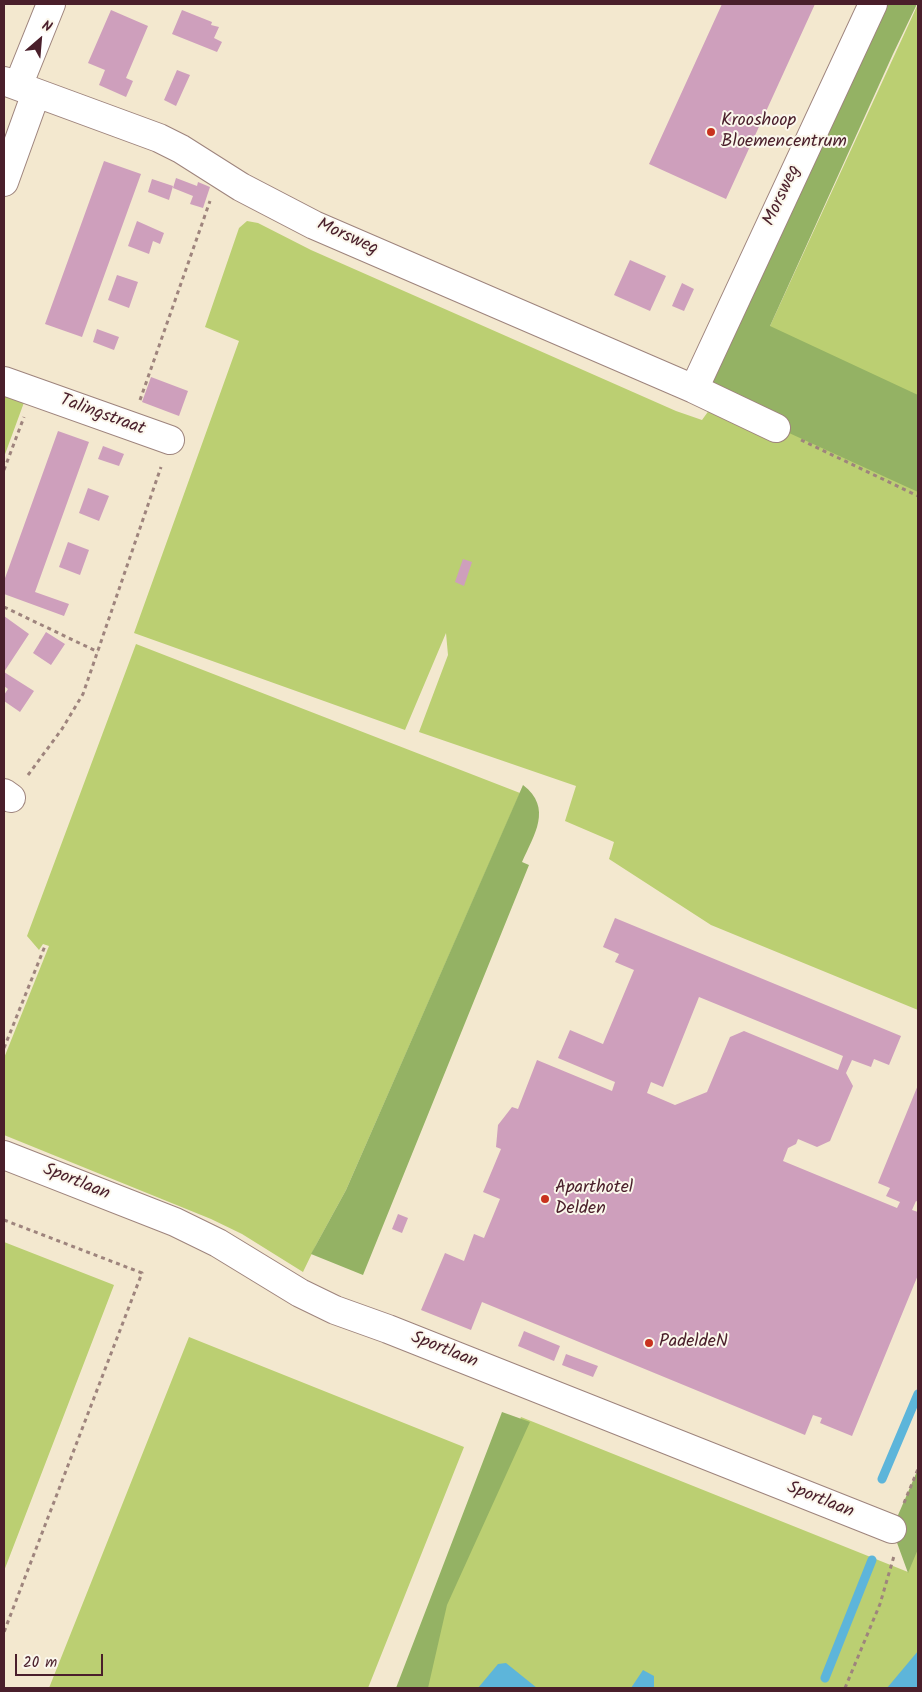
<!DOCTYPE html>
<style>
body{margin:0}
#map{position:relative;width:922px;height:1692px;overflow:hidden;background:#f3e8cf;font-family:Kalam,sans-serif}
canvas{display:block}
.frame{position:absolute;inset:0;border:5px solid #4a1f2b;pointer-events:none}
.north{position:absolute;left:15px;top:15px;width:50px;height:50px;-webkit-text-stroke:4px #fbf7ec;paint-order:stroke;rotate:27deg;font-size:14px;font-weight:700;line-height:20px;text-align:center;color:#4a1f2b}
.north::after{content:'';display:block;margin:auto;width:18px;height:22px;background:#4a1f2b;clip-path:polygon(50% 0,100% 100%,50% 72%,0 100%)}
.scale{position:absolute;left:15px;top:1654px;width:88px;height:22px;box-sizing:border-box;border:2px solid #4a1f2b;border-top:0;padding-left:6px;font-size:15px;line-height:18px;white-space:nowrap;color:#4a1f2b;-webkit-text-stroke:4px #fbf7ec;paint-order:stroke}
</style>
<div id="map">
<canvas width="922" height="1692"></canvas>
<div class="frame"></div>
<div class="north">N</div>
<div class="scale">20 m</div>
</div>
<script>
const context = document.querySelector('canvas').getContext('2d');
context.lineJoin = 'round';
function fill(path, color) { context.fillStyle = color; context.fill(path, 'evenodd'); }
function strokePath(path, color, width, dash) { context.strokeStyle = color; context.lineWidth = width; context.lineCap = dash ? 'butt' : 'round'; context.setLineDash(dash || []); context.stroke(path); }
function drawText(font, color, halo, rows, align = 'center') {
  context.font = font + ' Kalam,sans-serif'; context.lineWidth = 4; context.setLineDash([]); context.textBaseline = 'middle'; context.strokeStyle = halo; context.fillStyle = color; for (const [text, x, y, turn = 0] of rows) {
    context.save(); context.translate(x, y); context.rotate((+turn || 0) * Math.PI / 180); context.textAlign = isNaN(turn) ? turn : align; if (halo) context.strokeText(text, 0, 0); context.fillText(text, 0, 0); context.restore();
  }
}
const green = new Path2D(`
 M918,4V1010L711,925L609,859L614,842L565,821L576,786L419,732L448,655L446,633L405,730L134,633L239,341L205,327L239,228L247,221L258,223L311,250L676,411L702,420L770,326Z
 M4,388L26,397L4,457Z
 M136,644L520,793L346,1190L316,1245L303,1272L242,1234L211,1219L4,1135V1058L49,946L43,944L39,950L27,936Z
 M4,1242L114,1285L4,1571Z
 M189,1337L464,1447L368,1688H49Z
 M521,1417L908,1572L918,1534V1688H410Z`);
const forest = new Path2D(`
 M884,4H917L893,54L770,326L918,395V492L706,395Z
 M523,785C553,808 534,835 522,862L529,865L363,1275L311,1254L346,1190Z
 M502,1412L530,1422L447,1605L428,1688H396Z
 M918,1469V1549L908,1573L892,1529Z`);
const water = new Path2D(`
 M918,1651V1688H887Z
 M506,1663L537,1688H478L498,1664Z
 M643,1670L654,1676V1688H631Z`);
const stream = new Path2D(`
 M882,1479L918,1394
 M825,1678L872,1560`);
const building = new Path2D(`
 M722,4H815L726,199L649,164Z
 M111,10L148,26L126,78L133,81L126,97L99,85L105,70L88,63Z
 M182,10L212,22L211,25L219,27L214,38L222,42L217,52L172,34Z
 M177,70L190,75L176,106L164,100Z
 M104,161L141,174L82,337L45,324Z
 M176,178L197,186L198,182L210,187L203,208L190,204L193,196L173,188Z
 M152,179L173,186L169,200L148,192Z
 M137,221L164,233L160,244L153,241L149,254L128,246Z
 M630,260L666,276L650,311L614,295Z
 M117,275L138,282L129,308L108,300Z
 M682,283L694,289L684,311L672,306Z
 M97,329L119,337L114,350L93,342Z
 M151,377L188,391L179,416L142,402Z
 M58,431L89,442L35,592L69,604L64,616L4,594V581Z
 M103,446L124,454L119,466L98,459Z
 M88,488L109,496L99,521L79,513Z
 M68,542L89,550L80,575L59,567Z
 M463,559L472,562L464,586L455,582Z
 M4,616L29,634L4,672L34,691L20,712L4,701V695L8,689L4,686Z
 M46,632L65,644L51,665L33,653Z
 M615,918L901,1036L889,1065L874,1059L871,1067L852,1060L846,1073L853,1086L830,1141L817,1147L798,1139L796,1144L788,1148L783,1161L897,1208L900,1202L886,1196L890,1188L878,1183L918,1085V1202L916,1201L912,1210L918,1212V1275L852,1436L820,1423L822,1418L813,1415L805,1435L482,1302L471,1330L421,1310L445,1253L464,1261L474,1234L484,1238L500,1199L483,1192L501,1149L496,1147L498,1125L512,1107L518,1109L537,1060L612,1091L615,1082L558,1058L570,1030L603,1044L634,970L615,962L619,954L603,947ZM699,997L843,1056L838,1070L744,1031L730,1037L707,1092L675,1105L647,1093L651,1082L663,1087Z
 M398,1214L408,1218L402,1233L392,1229Z
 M524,1331L560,1346L554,1361L518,1346Z
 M566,1354L598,1366L593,1377L562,1365Z`);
const path = new Path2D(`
 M140,400L210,201
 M801,440L918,496
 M4,470L24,417
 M4,607L98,652
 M28,775L62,729L83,694L161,467
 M4,1048L45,946
 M4,1220L142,1273L4,1632
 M904,1503L918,1469
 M845,1688L880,1604L894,1556`);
const minor = new Path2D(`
 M4,81L159,138L181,149L241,187L314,225L694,389L776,428
 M18,86L51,4
 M4,182L36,93
 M4,381L170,440
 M694,389L873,4
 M4,793L11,798
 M4,1155L175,1222L218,1243L300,1293L335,1310L388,1329L892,1529`);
const markers = [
 [711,132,5,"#c8321e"],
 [545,1199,5,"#c8321e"],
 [649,1343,5,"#c8321e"]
];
const poiNames = [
 ["Krooshoop",721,122],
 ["Bloemencentrum",721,143],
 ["Aparthotel",555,1189],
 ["Delden",555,1210],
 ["PadeldeN",659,1343]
];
const streetNames = [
 ["Morsweg",783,196,-65],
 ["Morsweg",347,238,24],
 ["Talingstraat",102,416,20],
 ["Sportlaan",76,1183,22],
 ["Sportlaan",444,1351,22],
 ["Sportlaan",820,1501,22]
];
fill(green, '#bbcf72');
fill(forest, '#94b264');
fill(water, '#5db5da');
strokePath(stream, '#5db5da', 9);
fill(building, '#ce9fbc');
strokePath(minor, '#9e847d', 30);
strokePath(path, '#9e847d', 3, [4, 4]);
strokePath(minor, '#fff', 28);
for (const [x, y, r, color] of markers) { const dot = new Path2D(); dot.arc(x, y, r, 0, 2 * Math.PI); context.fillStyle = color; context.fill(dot); strokePath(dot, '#fbf7ec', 2); }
drawText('18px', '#4a1f2b', '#fbf7ec', poiNames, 'left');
drawText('18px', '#4a1f2b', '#fbf7ec', streetNames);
</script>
